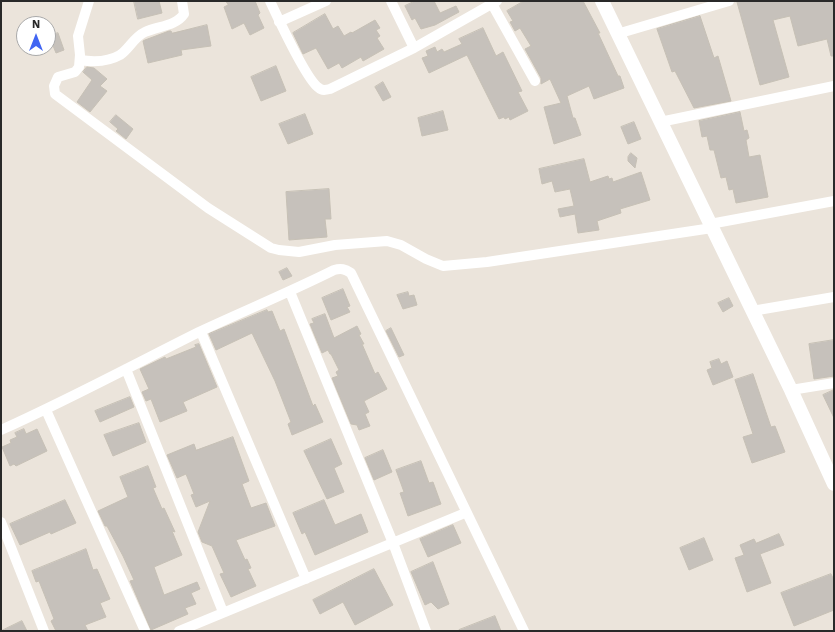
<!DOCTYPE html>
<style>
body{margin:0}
#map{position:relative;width:835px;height:632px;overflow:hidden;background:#ebe4db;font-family:"Work Sans",sans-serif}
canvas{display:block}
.frame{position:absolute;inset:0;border:2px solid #292929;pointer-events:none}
.north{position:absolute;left:16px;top:16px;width:40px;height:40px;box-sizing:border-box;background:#fff;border:1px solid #a9a9a9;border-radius:50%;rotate:0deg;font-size:11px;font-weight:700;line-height:16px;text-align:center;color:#292929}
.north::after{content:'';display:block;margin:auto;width:14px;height:18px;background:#4165f2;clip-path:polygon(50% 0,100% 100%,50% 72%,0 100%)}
</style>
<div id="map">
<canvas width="835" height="632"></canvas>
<div class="frame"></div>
<div class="north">N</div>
</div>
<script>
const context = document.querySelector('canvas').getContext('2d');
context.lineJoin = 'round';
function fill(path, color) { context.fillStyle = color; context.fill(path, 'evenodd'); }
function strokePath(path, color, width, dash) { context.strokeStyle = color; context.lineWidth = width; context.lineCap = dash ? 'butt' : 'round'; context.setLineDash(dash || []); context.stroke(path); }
const building = new Path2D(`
 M134,1H159L162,13L138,19Z
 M226,1H255L260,13L258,15L264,28L250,35L244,23L232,29L224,7L228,5Z
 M415,1H434L440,13L456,6L459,12L435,25L421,29L415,18L412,20L405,6Z
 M524,1H583L600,33H598L618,76H620L624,88L594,99L589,86L567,96L573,118H575L581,135L554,144L544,107L561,103L550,79L541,84V78L525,49L531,46L520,28L515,31L510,22L513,21L507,11Z
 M742,1H832L834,10V56H831L827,39L798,46L790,16L773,20L789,77L760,85L737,2Z
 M325,14L333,29L338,26L344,36L351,32L352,33L375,20L380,28L376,30L380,36L377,38L384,49L363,61L361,57L342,68L339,63L328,69L316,48L303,54L293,33Z
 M700,16L714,58L718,56L731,101L694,108L675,71L672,72L657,29Z
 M207,25L211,46L181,50L182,55L148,63L143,41L145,40L169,31H171L172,33Z
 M483,28L496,56L503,52L522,91L518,92L528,111L510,120L509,117L505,119L504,117L499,119L467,55L429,73L422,58L428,56L426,51L435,47L437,52L442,49L444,52L462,44L459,39Z
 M58,33L64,50L56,53L49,36Z
 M276,66L286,91L261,101L251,77Z
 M87,67L94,68L107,79L100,86L107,91L90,112L77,102L92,80L83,72Z
 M383,82L391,97L383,101L375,87Z
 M443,111L448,130L422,136L418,118Z
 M740,112L744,131L747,130L749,138L746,140L749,157L760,155L768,197L736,203L733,189L729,190L726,177L721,178L714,150H710L707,136L702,137L699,121Z
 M305,114L313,134L288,144L279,124Z
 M116,115L133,129L126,139L116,131L118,129L110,122Z
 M634,122L641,139L628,144L621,127Z
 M631,153L637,158L635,168L628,161V157Z
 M584,159L590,182L608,176L609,179L612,178L613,182L641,172L650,200L620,209L621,213L597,221L599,230L578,233L575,214L560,217L558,209L574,206L570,189L555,192L552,181L542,184L539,169Z
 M329,189L331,219H325L327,237L289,240L286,192Z
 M287,268L292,276L283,280L279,272Z
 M343,289L350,306L347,307L350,312L331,320L322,298Z
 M408,292L409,296L414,295L417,305L403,309L397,295Z
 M729,298L733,306L723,312L718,303Z
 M267,310L268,312L272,311L280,331L284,329L313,406L315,404L323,422L292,435L288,424L291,422L275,381L252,333L216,350L209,334Z
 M325,314L334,338L357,326L361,334L359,335L364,344H362L375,374L378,372L387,389L364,401L369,412L365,414L370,426L359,430L357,425L351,424L332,378L338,376L336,372L339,370L331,354H330L328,350L322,353L310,324L314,323L312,319Z
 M391,328L404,355L399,357L386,331Z
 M834,340V376L814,379L809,344Z
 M199,344L217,387L183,402L187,411L160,422L151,399L146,401L142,392L149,389L140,369L165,357L166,359L196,347L195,345Z
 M719,359L721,364L727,361L733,377L713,385L707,370L712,368L710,362Z
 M753,374L771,427L775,426L785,452L752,463L743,437L753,434L735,380Z
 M834,390V418L823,395Z
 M130,397L134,407L100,422L95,411Z
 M139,423L146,442L113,456L104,435Z
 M24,429L26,434L37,429L47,451L16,466L14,464L10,466L2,447L11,443L10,440L17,437L15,433Z
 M233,437L249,481L242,484L251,508L266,503L275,526L236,540L245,560L247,559L251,568L248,569L256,586L231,597L220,574L224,573L212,546L202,542L198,532L210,501L196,507L191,495L194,494L186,474L177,478L167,455L194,444L196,450Z
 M331,439L342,464L334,468L344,492L327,499L304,451Z
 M383,450L392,472L374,480L365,458Z
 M421,461L429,483L433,482L441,504L408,516L400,493L404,492L396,470Z
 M148,466L156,487L153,488L162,509L164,508L175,532L172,531L182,555L154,567L164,595L197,582L200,589L191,593L196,604L185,608L188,614L151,630L130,581L134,580L123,556L107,526H105L98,511L128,497L120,477Z
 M65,500L76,523L51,534L50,532L20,545L10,524Z
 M324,500L335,525L361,514L368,532L315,555L305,532L302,534L293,513Z
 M453,525L461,543L428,557L420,539Z
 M779,534L784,545L760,554L771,583L747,592L735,558L744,555L740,545L754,539L756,543Z
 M704,538L713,560L689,570L680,548Z
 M86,549L93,570L97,569L110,599L100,603L106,617L85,625L88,631H56L51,621L54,619L39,581L36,582L32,571Z
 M433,562L449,604L438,609L431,602L425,605L411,572Z
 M374,569L393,605L355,625L343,602L320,614L313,600Z
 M831,574L834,580V610L794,626L781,593Z
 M495,616L501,631H459V630Z
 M22,621L27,631H1Z`);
const street = new Path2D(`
 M89,1L78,36L80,55L79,67L75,72L58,77L54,86L55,94L208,208L271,248L279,250L299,252L335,245L387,241L401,245L426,259L443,266L487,262L712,228
 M270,1C277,16 307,81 319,88C322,91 326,90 330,89L414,48L497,1
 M391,1L414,48
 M492,4L535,81
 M279,22L326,1
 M617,34L729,1
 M80,60C93,62 108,62 120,55C129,49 134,37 145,32C158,26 176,26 184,14L182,1
 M660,122L834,86
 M710,224L834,201
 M290,292L393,543L426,631
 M752,311L834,297
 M201,332L306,579
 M126,369L223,612
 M791,390L834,383
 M46,410L145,631
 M1,430C68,400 133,365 199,332C244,311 290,292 334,270C341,268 345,269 351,273L524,631
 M1,522L44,631
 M179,631L465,513`);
const secondary = new Path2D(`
 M602,1L791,390L834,484`);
fill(building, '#c6c1bb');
strokePath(building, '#c6c0b5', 1);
strokePath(street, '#fff', 10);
strokePath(secondary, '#fff', 14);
</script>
